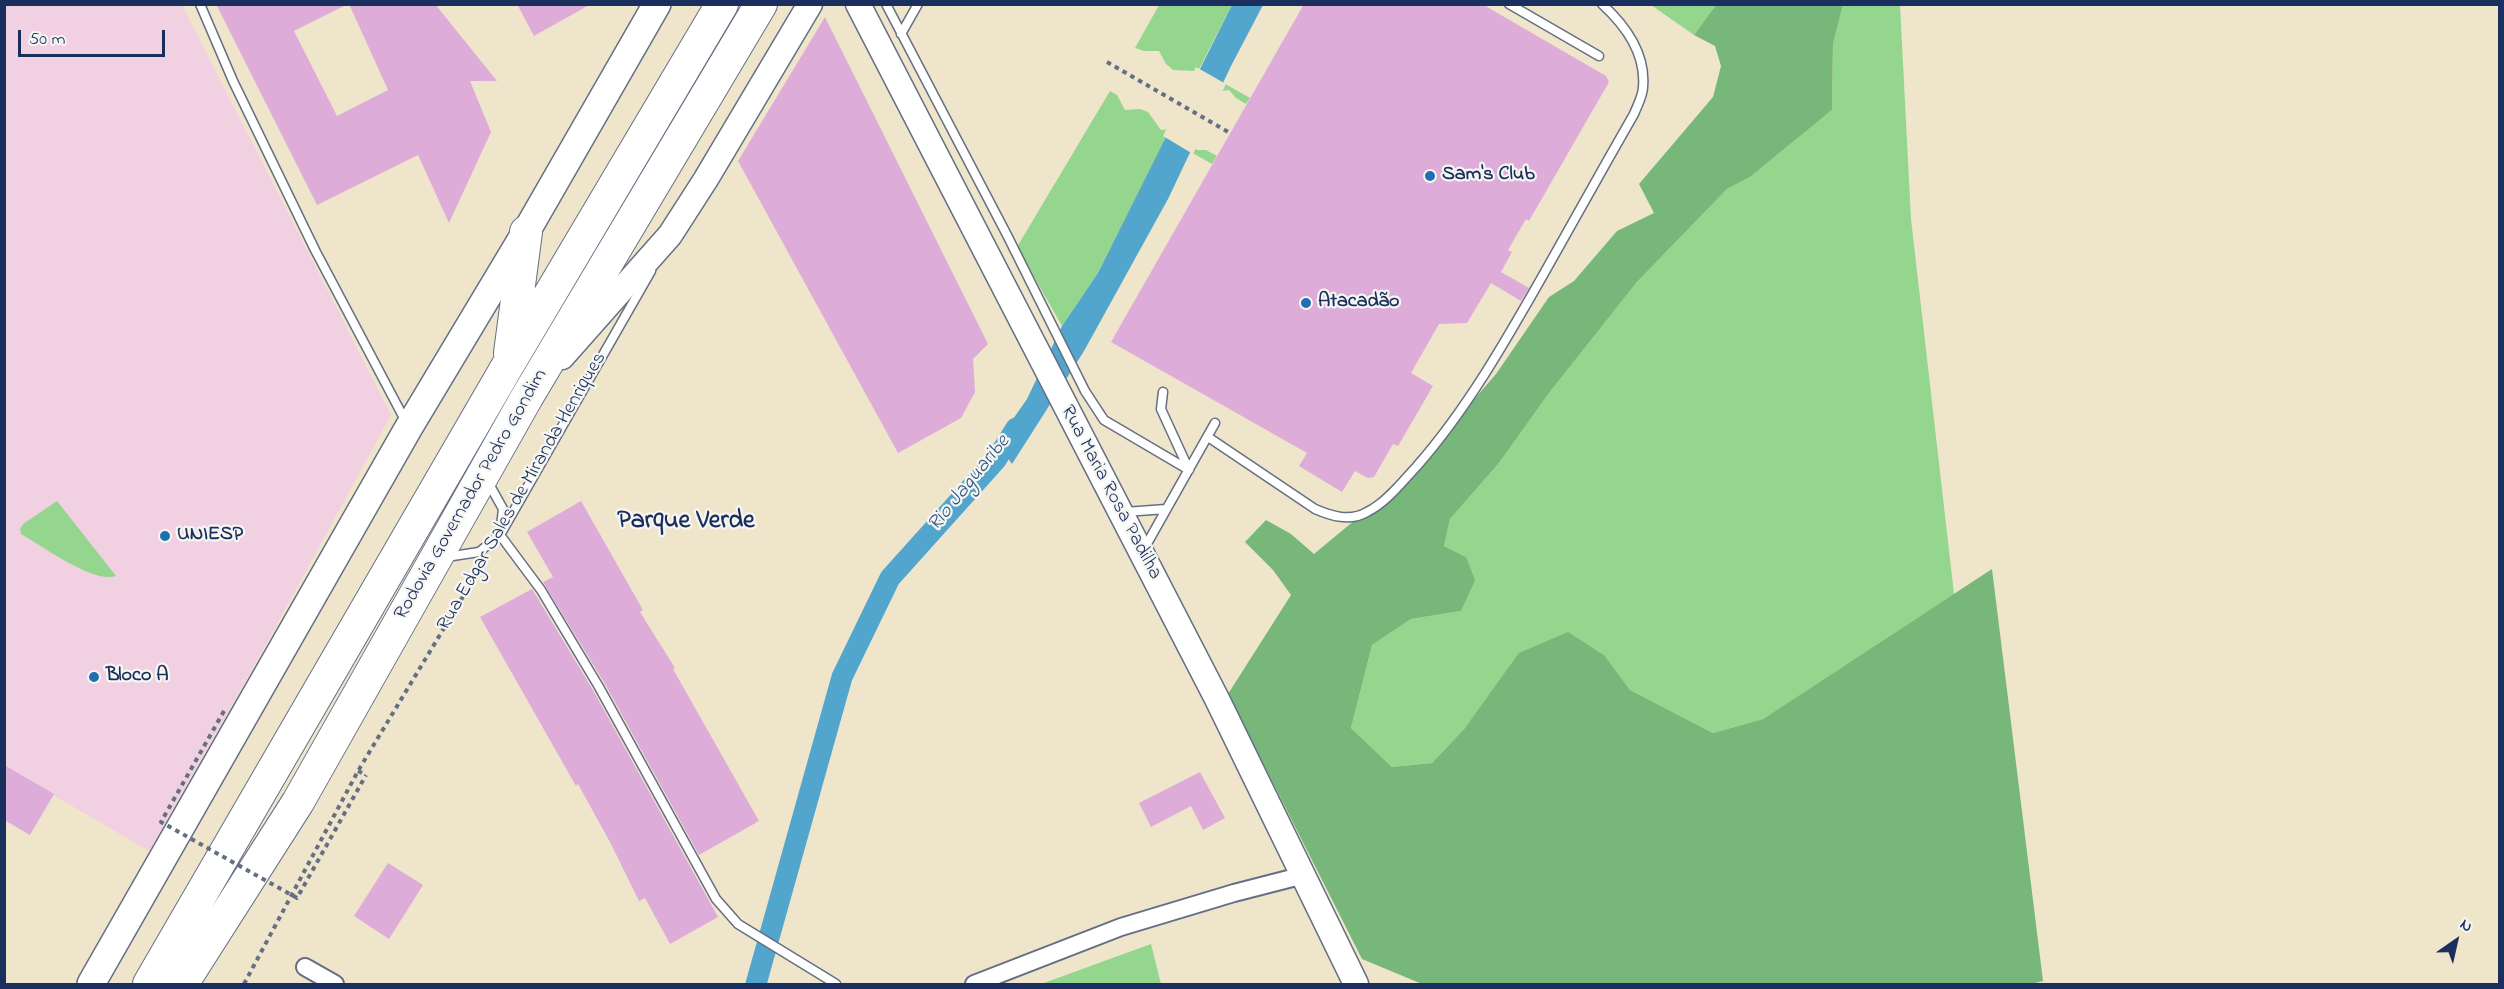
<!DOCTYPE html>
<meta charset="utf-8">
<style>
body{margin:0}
#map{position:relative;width:2504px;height:989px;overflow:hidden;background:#efe5cb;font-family:"Indie Flower",sans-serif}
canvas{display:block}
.frame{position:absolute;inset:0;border:6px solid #1b2f5e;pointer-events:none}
.north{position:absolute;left:2426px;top:911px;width:60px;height:60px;-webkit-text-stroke:4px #f6f6f2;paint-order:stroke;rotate:34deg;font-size:16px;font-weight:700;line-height:24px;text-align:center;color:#1b2f5e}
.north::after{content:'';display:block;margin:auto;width:21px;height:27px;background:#1b2f5e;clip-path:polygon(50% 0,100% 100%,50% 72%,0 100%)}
.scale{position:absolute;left:18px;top:30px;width:147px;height:27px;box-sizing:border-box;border:3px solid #1b2f5e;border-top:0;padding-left:8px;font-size:18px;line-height:21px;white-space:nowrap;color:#1b2f5e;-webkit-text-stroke:4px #f6f6f2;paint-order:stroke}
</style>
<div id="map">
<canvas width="2504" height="989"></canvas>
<div class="frame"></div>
<div class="north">N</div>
<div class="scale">50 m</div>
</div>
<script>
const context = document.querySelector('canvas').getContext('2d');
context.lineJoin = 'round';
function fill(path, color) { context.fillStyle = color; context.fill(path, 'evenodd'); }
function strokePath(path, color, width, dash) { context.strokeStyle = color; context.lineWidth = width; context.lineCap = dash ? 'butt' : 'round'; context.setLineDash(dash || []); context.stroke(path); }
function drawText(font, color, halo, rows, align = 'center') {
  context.font = font + ' "Indie Flower",sans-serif'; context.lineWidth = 4.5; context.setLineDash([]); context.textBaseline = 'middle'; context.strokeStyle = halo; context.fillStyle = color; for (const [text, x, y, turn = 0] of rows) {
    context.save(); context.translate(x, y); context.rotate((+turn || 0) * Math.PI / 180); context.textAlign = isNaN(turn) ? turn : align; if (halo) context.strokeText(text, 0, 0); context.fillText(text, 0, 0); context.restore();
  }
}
const built = new Path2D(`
 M5,5H182L391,415L259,657L149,851L5,767Z`);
const green = new Path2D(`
 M1159,5H1232L1199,69L1250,98L1246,104L1236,98L1229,90L1216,92L1195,71L1173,70L1166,64L1159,51H1144L1135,48Z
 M1651,5H1716L1694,35Z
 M1843,5H1900L1911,219L1954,594L1763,719L1713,733L1630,690L1605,656L1465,728L1432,763L1392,767L1351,728L1372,645L1411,619L1461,611L1466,557L1444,546L1450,519L1499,463L1549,393L1637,282L1727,189L1750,177L1832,110L1833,44Z
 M1110,91L1117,95L1125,110L1140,109L1148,112L1161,130L1176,129L1197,150H1206L1217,156L1212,164L1166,138L1098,273L1062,326L1017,247Z
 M57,501L116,576C94,584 42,546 21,534L20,529L23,524Z
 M1151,944L1161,984H1041Z`);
const forest = new Path2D(`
 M1716,5H1843L1833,44L1832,110L1750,177L1727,189L1637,282L1549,393L1499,463L1450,519L1444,546L1466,557L1475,580L1461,611L1411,619L1372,645L1351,728L1392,767L1432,763L1465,728L1519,653L1568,632L1605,656L1630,690L1713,733L1763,719L1992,569L2043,981L2031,984H1422L1362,959L1228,694L1291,595L1273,570L1245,542L1266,520L1291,534L1314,554L1355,520L1434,446L1496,374L1549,297L1574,281L1617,231L1654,213L1639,184L1713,97L1721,66L1715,46L1694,35Z`);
const water = new Path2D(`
 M1232,5H1263L1231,66L1168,199L1084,351L1012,464L997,442L1027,399L1062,326L1098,273Z`);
const pier = new Path2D(`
 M1196,67L1226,84L1193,154L1163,136Z`);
const canal = new Path2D(`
 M756,984L842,677L890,578L996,460L1016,428`);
const building = new Path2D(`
 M216,4H348L294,31L337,116L388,90L349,4H435L497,81H470L491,132L449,223L418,155L317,205Z
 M517,4H591L534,36Z
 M1304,4H1482L1606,76L1609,82L1529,221L1526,219L1508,250L1512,252L1501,272L1529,288L1521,301L1491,283L1467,323L1439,324L1411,373L1433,386L1398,446L1393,444L1374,477L1368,478L1355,471L1342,492L1299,466L1307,453L1111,342Z
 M825,17L988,344L973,359L975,392L961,418L898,453L738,161Z
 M581,501L643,610L640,612L675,668L673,669L759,821L699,855L605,684L543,582L553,577L527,532Z
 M532,589L593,690L718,917L670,944L645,898L639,901L611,844L578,784L576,786L480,617Z
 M4,765L54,794L30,835L4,820Z
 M1200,772L1225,818L1203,830L1191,806L1151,827L1139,803Z
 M388,863L423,885L389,939L354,916Z`);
const path = new Path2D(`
 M1107,62L1230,133
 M358,771L366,775
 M244,984L358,771L482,565`);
const lane = new Path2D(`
 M200,4L233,81L315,250L406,422
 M886,4L1007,235L1085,391L1104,420L1189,470
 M1509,4L1599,56
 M901,34L918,4
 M1163,392L1161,409L1189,470
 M1208,437L1315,509C1331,516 1350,522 1367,512C1387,502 1402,482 1417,466C1467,409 1505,342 1542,277C1573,222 1603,168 1634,114C1637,106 1643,96 1643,87C1646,54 1626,26 1602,4
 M488,482L503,509L500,535L541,590L599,687L716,899L738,924L836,984
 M1125,512L1166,509
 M1144,549L1215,423
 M446,557L479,552L500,535L651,271`);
const street = new Path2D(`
 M305,967L335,984
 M974,984L1121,927L1234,893L1304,875`);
const secondary = new Path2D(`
 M858,4L1217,699L1356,984
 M562,357L670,235L706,179L810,4`);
const primary = new Path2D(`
 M91,984L409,427L526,232L657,4`);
const highway = new Path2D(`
 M510,353L526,232
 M149,984L508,365L722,4
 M182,984L298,802L527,397L761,4`);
const pathBridge = new Path2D(`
 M224,711L161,822L297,898L366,775`);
const markers = [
 [1430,176,6,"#1f6fb2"],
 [1306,303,6,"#1f6fb2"],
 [165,536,6,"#1f6fb2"],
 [94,677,6,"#1f6fb2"]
];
const poiNames = [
 ["Sam's Club",1442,176],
 ["Atacadão",1318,303],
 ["UNIESP",177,536],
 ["Bloco A",106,677]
];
const streetNames = [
 ["Rua Edgar Sales de Miranda Henriques",523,492,-60],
 ["Rua Maria Rosa Padilha",1110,493,62],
 ["Rodovia Governador Pedro Gondim",472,495,-60]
];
const waterNames = [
 ["Rio Jaguaribe",970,484,-51]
];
const districtNames = [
 ["Parque Verde",686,523]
];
fill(built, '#f1d0e2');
fill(green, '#94d68e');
fill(forest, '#77b779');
fill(water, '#52a5cd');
fill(pier, '#efe5cb');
strokePath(canal, '#52a5cd', 21);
fill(building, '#deacd8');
strokePath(lane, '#656f84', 11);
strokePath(street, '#656f84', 20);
strokePath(secondary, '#656f84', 27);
strokePath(primary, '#656f84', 30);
strokePath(highway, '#656f84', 34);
strokePath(path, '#656f84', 4, [4.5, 4.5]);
strokePath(lane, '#fff', 8);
strokePath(street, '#fff', 16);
strokePath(secondary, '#fff', 24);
strokePath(primary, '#fff', 27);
strokePath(highway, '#fff', 32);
strokePath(pathBridge, '#656f84', 4, [4.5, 4.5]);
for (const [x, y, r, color] of markers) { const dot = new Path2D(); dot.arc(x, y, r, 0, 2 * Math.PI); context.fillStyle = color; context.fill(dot); strokePath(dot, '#f6f6f2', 2); }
drawText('bold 20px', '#1b2f5e', '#f6f6f2', poiNames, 'left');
drawText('20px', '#1b2f5e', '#f6f6f2', streetNames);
drawText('italic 21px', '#2e5885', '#f6f6f2', waterNames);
drawText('bold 26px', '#1b2f5e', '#f6f6f2', districtNames);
</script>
